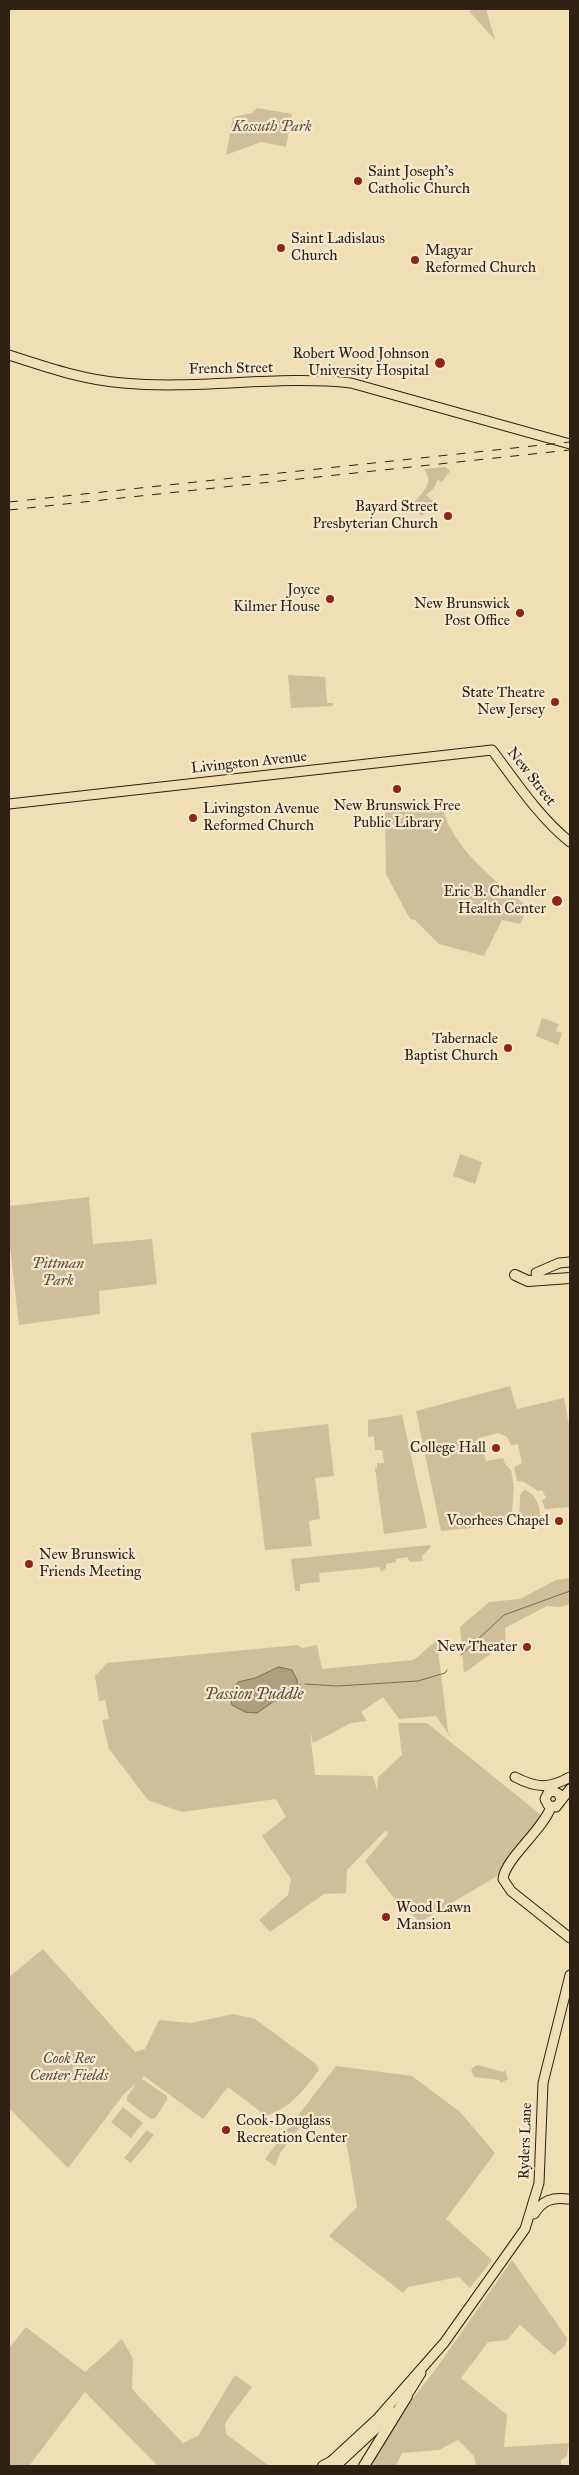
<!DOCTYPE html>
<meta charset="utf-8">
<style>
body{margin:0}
#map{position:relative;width:579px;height:2475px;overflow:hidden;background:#f0deb5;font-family:"IM FELL Great Primer",serif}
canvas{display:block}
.frame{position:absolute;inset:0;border:10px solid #2d2114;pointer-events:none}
</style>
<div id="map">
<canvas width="579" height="2475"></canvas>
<div class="frame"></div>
</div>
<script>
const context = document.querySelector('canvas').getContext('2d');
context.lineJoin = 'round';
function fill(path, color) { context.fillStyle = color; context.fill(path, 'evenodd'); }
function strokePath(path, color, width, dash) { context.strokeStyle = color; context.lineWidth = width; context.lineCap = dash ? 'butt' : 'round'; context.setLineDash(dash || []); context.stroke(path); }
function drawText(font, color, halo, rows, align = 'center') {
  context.font = font + ' "IM FELL Great Primer",serif'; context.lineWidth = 4.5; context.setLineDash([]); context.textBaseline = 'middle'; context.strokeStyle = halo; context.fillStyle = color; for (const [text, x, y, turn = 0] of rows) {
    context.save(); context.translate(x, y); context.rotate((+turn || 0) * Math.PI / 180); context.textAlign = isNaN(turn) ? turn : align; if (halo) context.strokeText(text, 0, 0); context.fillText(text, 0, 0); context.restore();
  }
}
const green = new Path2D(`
 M478,9H486L495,40L469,11Z
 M257,108L292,114L286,147L261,142L226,155L233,117L252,113Z
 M445,467L450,471L442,482L438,480L433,489L426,495L433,501L422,516L410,507C420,494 436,484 424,469Z
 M288,675L325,677L327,703H333V706L291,708Z
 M442,806C450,846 497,883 528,907L520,924L502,920L484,956L439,944L415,920L410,919L386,874L385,812Z
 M542,1018L559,1024L556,1031L562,1033L558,1045L536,1036Z
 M460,1154L482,1162L475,1184L453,1176Z
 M89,1197L93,1244L152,1239L157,1284L99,1291L100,1314L19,1325L9,1238V1206Z
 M510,1386L517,1409L564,1398L570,1431V1507L545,1509L542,1500L546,1498L542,1490L538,1491L524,1482L517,1481L514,1467L522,1463L518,1444L511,1445L507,1437L498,1433L479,1438L481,1446L479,1451L484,1455L486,1461L503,1458L505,1464L511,1470L514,1487L511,1524L441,1531L416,1411Z
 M402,1415L427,1528L384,1534L375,1468L377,1467V1463H384L382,1450H375L374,1436L368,1437V1420Z
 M328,1424L334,1476L315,1478L320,1519L309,1521L312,1546L265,1550L251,1433Z
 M524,1490C536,1493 540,1505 540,1517L536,1521L519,1522L520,1495Z
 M430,1545V1548L422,1556L423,1561L410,1562L407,1557L396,1559V1562L386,1564V1568L381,1572L380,1567L319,1573L320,1582L300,1584V1591H295L291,1559Z
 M570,1578V1604L559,1607L547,1606L505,1628L506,1643L464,1673L460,1627L489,1602L520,1599L556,1580Z
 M437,1641L448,1732L451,1738L436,1716L399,1719L383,1697L361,1712L367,1721L351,1723L313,1743L310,1732L315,1775L373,1776L377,1790L378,1777L402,1755L398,1723H427L541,1815L497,1876L420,1922L397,1902L365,1861L388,1834L386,1830L347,1870L346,1893L324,1894L270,1932L259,1920L288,1895L291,1879L262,1836L286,1817L276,1799L182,1812L148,1800L109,1749L102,1720L109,1719L105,1700L99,1701L95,1676L107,1663L298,1645L302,1648L317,1645L322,1669L413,1660C422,1655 427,1646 437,1641Z
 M43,1949L135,2052L145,2049L159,2020L191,2023L233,2014L255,2019L316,2064L319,2070C305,2089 289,2109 266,2116L228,2087L203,2119L144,2076L142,2079L167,2096V2100L155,2118L151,2119L127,2101V2097L136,2083L124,2094L68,2168L9,2108V1977Z
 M477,2065L503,2072L505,2070L508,2079L501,2083L499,2080L474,2077L471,2069Z
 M336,2066L412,2076L460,2112L495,2153L446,2219L492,2260L470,2288L459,2277L408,2287L403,2293L329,2236L357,2207L347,2146L333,2129L310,2114L280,2153L275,2166L265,2159Z
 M123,2107L143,2123L131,2138L111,2122Z
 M147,2130L154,2135L131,2163L124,2158Z
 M512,2260L567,2338L565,2346L554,2355L520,2325L507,2340L488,2342L461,2378L507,2415L504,2447L569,2443L567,2456L561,2460V2466H476L474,2456L458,2440L439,2450L402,2453L396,2466H368L377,2445L435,2370Z
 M26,2327L85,2372L122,2339L133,2359L132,2389L183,2443L198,2436L235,2375L252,2387L225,2423L226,2434L269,2466H158L85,2392L29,2466H9V2348Z`);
const water = new Path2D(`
 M279,1667L292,1670L297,1680L298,1692L289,1699L274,1701L257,1713L245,1712L232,1705L229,1694L238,1682L255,1678Z`);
const stream = new Path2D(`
 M461,1655L504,1615L570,1591
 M305,1684L337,1686L418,1681L445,1673L447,1670
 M299,1685H300`);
const major = new Path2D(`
 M9,355C46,367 83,380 123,383C199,390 275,375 351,383L570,444
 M9,804L492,750C516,782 539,817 570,842
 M536,1273L559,1263L570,1262
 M515,1777C536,1788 549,1789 570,1777
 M561,1800L559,1794L554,1791L548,1793L545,1799L548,1805L556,1807L570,1789
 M551,1807C542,1831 505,1859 503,1879L511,1891L570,1938
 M534,2214C543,2200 552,2197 568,2199
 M404,2400L421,2373
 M326,2466L378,2418L444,2343L525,2229L539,2183L543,2083L570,1975
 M336,2466L394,2412`);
const highway = new Path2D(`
 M515,1275L528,1281L570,1278
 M323,2466L331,2462
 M364,2466L407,2396`);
const rail = new Path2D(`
 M9,502L570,442
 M9,510L570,450`);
const markers = [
 [358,181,5,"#8f2418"],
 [281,248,5,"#8f2418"],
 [415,260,5,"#8f2418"],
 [440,363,6,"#8f2418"],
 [448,516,5,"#8f2418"],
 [330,599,5,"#8f2418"],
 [520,613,5,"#8f2418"],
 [555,702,5,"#8f2418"],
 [397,789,5,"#8f2418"],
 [193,818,5,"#8f2418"],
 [557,901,6,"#8f2418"],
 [508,1048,5,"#8f2418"],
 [496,1448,5,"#8f2418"],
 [559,1521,5,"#8f2418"],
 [29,1564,5,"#8f2418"],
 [527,1647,5,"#8f2418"],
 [386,1917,5,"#8f2418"],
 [226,2130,5,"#8f2418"]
];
const parkNames = [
 ["Kossuth Park",272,127],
 ["Pittman",58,1264],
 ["Park",58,1281],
 ["Cook Rec",69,2059],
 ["Center Fields",69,2076]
];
const poiNames = [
 ["Saint Joseph’s",368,172,"left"],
 ["Catholic Church",368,189,"left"],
 ["Saint Ladislaus",291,239,"left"],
 ["Church",291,256,"left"],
 ["Magyar",425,251,"left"],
 ["Reformed Church",425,268,"left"],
 ["Robert Wood Johnson",429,354],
 ["University Hospital",429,371],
 ["Bayard Street",438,507],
 ["Presbyterian Church",438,524],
 ["Joyce",320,590],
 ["Kilmer House",320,607],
 ["New Brunswick",510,604],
 ["Post Office",510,621],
 ["State Theatre",545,693],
 ["New Jersey",545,710],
 ["New Brunswick Free",397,806,"center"],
 ["Public Library",397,823,"center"],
 ["Livingston Avenue",203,809,"left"],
 ["Reformed Church",203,826,"left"],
 ["Eric B. Chandler",546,892],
 ["Health Center",546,909],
 ["Tabernacle",498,1039],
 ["Baptist Church",498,1056],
 ["College Hall",486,1448],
 ["Voorhees Chapel",549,1521],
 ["New Brunswick",39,1555,"left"],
 ["Friends Meeting",39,1572,"left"],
 ["New Theater",517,1647],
 ["Wood Lawn",396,1908,"left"],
 ["Mansion",396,1925,"left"],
 ["Cook-Douglass",236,2121,"left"],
 ["Recreation Center",236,2138,"left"]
];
const streetNames = [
 ["French Street",231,369,-1],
 ["Livingston Avenue",249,763,-6],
 ["New Street",531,777,52],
 ["Ryders Lane",526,2141,-88]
];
const waterNames = [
 ["Passion Puddle",254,1695]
];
fill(green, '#cfbe9a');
fill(water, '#ae9e7e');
strokePath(water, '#7a6c54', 1);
strokePath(stream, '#7a6c54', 1);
strokePath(major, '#2d2114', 11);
strokePath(highway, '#2d2114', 12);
strokePath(major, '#f0deb5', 9);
strokePath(highway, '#f0deb5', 10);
strokePath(rail, '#2d2114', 1, [9, 9]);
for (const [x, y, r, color] of markers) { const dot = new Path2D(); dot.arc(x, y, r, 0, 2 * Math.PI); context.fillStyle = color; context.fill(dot); strokePath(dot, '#f5eacf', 2); }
drawText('italic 15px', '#5e503c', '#f5eacf', parkNames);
drawText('15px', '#2d2114', '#f5eacf', poiNames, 'right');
drawText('15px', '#2d2114', '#f5eacf', streetNames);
drawText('italic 16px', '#5a4d39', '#f5eacf', waterNames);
</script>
